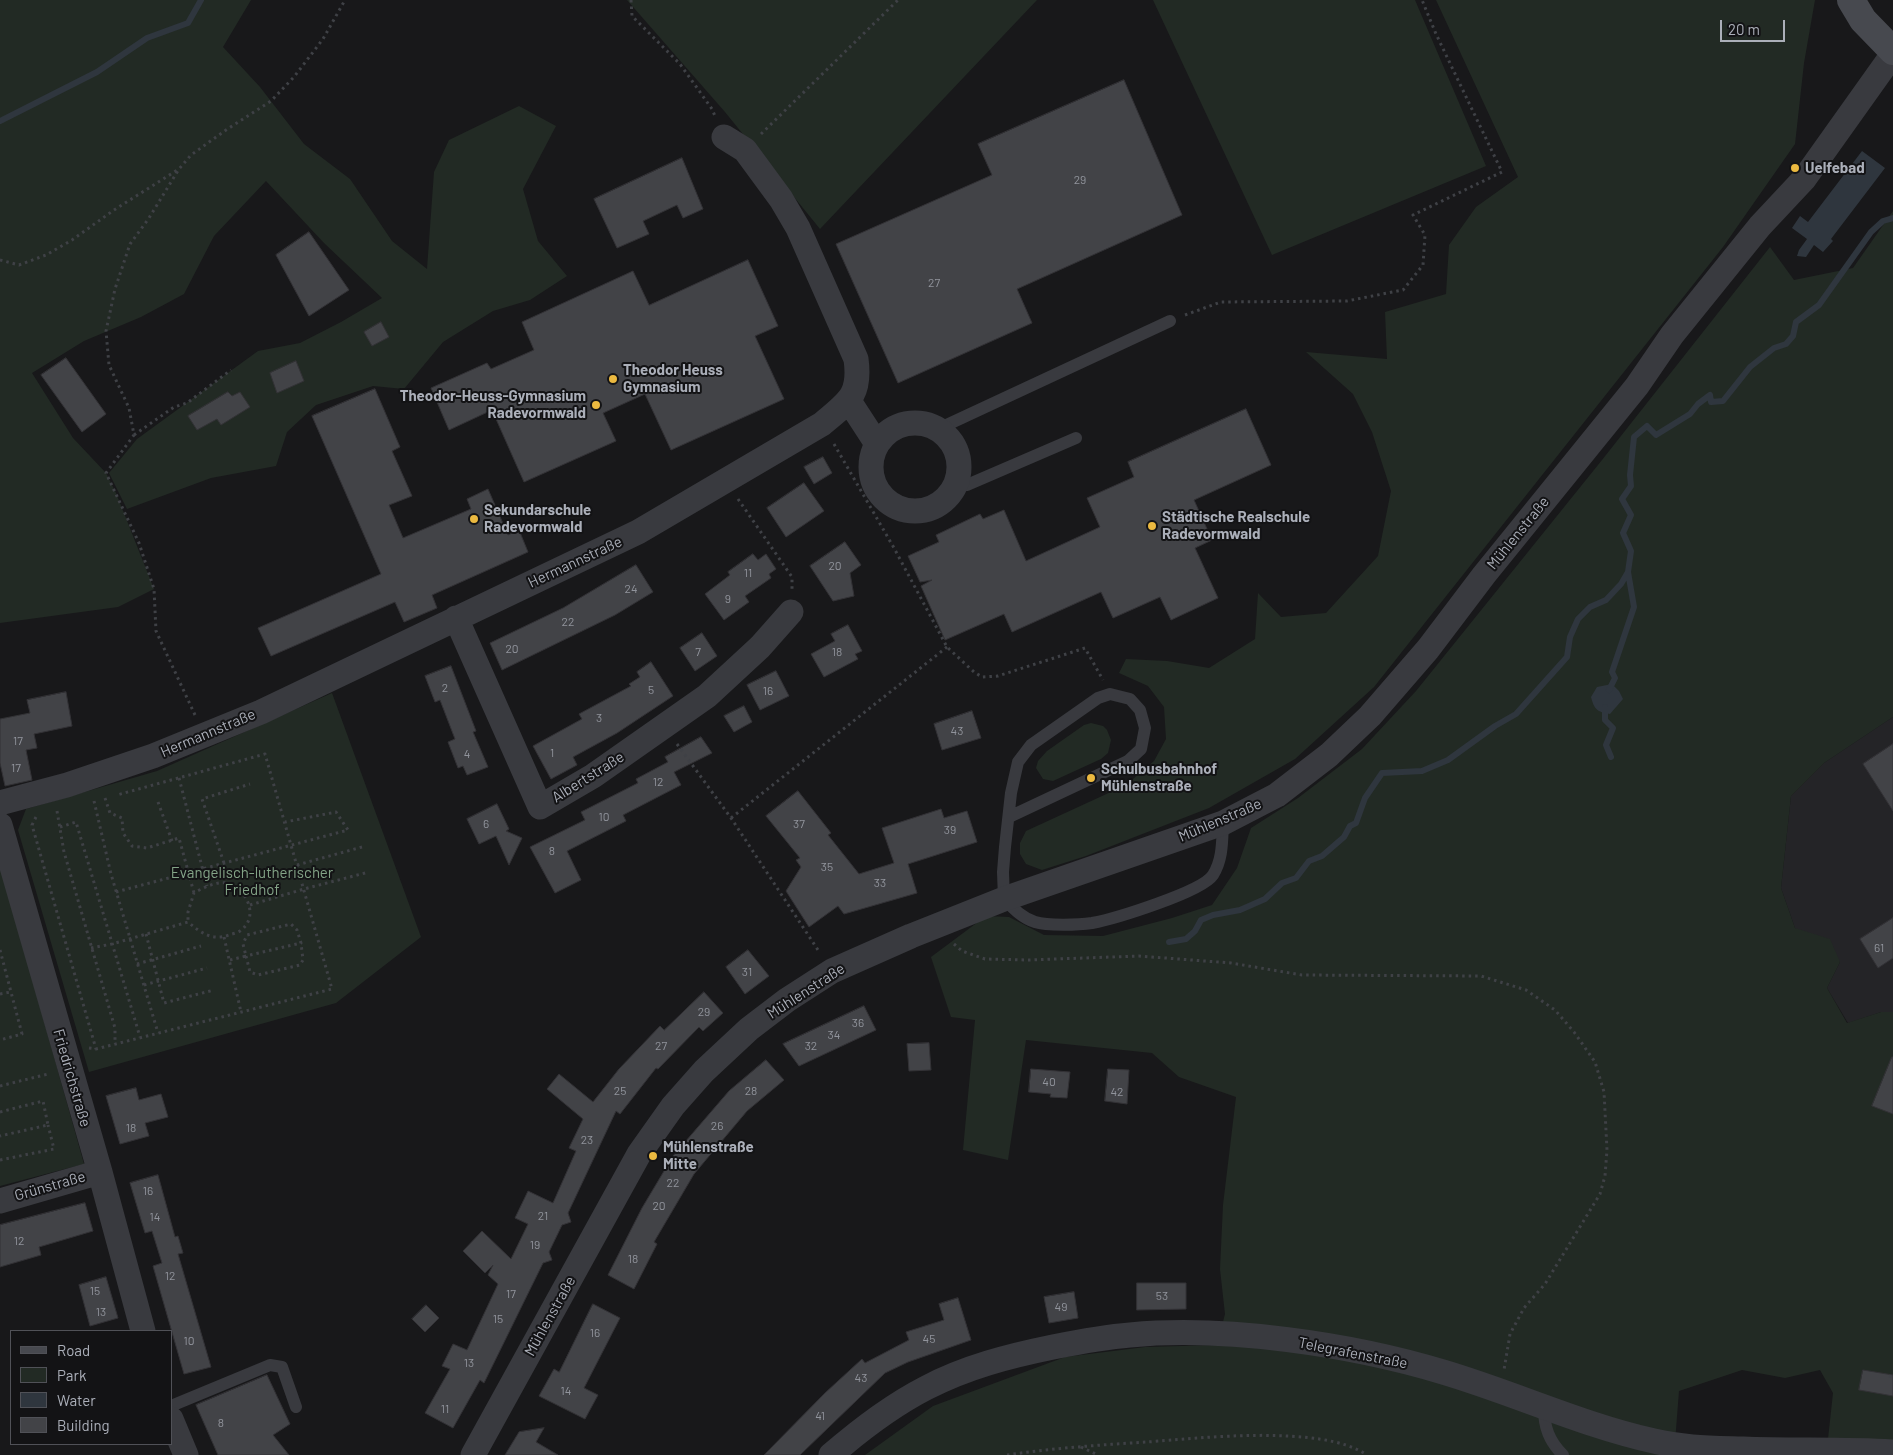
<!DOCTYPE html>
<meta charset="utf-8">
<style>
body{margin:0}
#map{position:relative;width:1893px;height:1455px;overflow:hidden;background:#18181a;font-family:Barlow,sans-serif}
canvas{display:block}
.legend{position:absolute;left:10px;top:1330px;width:162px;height:115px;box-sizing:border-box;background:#131315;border:1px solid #505157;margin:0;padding:6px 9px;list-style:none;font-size:15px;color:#abafb9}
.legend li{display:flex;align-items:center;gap:10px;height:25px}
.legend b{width:25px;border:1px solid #505157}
.scale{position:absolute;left:1720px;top:20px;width:65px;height:22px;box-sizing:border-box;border:2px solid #abafb9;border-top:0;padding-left:6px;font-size:15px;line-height:18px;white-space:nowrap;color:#abafb9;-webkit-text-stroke:4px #131315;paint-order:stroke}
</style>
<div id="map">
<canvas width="1893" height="1455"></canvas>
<ul class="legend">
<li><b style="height:6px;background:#47494f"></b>Road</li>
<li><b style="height:14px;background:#222a24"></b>Park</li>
<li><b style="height:14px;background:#2f363e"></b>Water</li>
<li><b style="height:14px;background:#424347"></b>Building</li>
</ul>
<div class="scale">20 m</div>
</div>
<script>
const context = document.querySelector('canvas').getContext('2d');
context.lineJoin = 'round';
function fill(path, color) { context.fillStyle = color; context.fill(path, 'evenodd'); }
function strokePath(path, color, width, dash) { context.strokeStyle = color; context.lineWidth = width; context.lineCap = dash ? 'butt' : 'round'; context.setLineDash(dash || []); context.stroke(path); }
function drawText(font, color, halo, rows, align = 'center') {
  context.font = font + ' Barlow,sans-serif'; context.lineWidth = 4; context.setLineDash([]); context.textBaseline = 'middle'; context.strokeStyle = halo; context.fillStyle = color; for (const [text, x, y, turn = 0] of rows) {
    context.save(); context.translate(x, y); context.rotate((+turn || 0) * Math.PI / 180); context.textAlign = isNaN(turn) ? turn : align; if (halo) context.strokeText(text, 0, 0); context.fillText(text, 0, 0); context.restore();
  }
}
const built = new Path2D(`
 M1893,717V1012H1881L1848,1023L1827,988L1840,962L1795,928L1781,888L1791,796L1824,763Z`);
const green = new Path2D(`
 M0,0H251L223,47L260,87L304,144L350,179L392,241L427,269L434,172L449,140L519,106L556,126L523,189L538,241L567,276L530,300L493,311L443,342L404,389L373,386L316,405L287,432L276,466L211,478L127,509L109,473L137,439L258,351L300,343L341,322L382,298L324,243L266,181L214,236L184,294L141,317L84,341L32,373L73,438L106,473L116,493L154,589L118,607L0,623Z
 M627,0H1037L820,229L725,112Z
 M1153,0H1415L1486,166L1272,255Z
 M1436,0H1815L1804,63L1795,144L1723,247L1374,687L1295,759L1209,808L1086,856L1042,870L1026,864L1020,854V843L1026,831L1126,785L1154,761L1166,739L1164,707L1148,686L1119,673L1126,659L1167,661L1209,668L1255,639L1258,593L1281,617L1326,613L1378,556L1391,491L1372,432L1353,394L1306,352L1387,359L1385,312L1446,294L1449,245L1476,207L1518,177Z
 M1893,211V717L1824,763L1791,796L1781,888L1795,928L1830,939L1840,962L1827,988L1847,1023L1881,1012H1893V1449L1827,1448L1833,1393L1820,1370L1785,1378L1742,1370L1679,1391L1674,1455H865L933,1406L1065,1357L1145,1347L1217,1345L1225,1314L1220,1269L1223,1205L1236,1097L1179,1077L1152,1053L1026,1040L1008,1160L963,1150L975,1020L951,1017L931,957L986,916L1009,917L1044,935L1103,936L1172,918L1212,905L1237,868L1251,828L1298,798L1362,749L1416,691L1602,460L1770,247L1794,280L1853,268Z
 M332,693L421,937L336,1003L89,1072L18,830L26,809L157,771Z
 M1091,723L1103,726L1107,730L1111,740L1108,753L1101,759L1053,781L1043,779L1036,768L1038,761L1047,751L1084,725Z
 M0,864L84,1164L0,1186Z`);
const water = new Path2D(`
 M1862,151L1885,168L1834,235L1831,239L1833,241L1823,252L1814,245L1806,257L1797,256L1799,250L1807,239L1792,228L1800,216L1808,222Z
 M1612,684L1619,691L1623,699L1610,714C1597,712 1594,709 1591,697L1597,687Z`);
const stream = new Path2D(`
 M0,121L97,72L147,38L188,23L201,0
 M1609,690L1615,678L1612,672L1634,607L1628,572
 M1605,707V720L1613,728L1606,745L1611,757
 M1169,942L1186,939L1195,931L1201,920L1213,915L1240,910L1265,899L1282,883L1296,878L1309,861L1322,856L1344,837L1350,826L1356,823L1365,798L1382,773L1422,771L1448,760L1495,726L1516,714L1567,657L1570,637L1578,619L1590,607L1606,600L1621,584L1628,572L1631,551L1623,533L1631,515L1622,499L1631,486L1630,475L1634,437L1647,426L1656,435L1690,414L1698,404L1710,395L1711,402L1723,401L1750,367L1774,348L1786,344L1793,336L1796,322L1819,305L1871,232L1883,221L1893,218`);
const building = new Path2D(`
 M1124,80L1182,215L1017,289L1032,323L898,383L836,244L992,175L978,144Z
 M682,158L703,209L683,218L677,205L643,221L649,234L617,248L594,199Z
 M309,232L349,290L309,316L276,255Z
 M748,260L778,326L755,336L784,399L671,450L645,394L603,413L616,441L524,482L492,410L449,430L431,388L487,363L491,369L534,350L522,322L633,271L649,305Z
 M381,322L389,337L372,346L364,332Z
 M66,358L106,414L82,432L41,375Z
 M296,361L304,381L277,393L270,373Z
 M375,389L400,447L392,451L412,496L389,505L403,538L471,509L467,499L488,489L508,535L519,530L528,552L432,595L437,608L404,622L395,602L271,656L258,628L381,574L312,416Z
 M228,392L232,396L240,392L250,407L221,425L217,419L197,430L188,416Z
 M1246,409L1271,465L1194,500L1212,540L1195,548L1218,598L1171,620L1160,597L1113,618L1101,592L1012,632L1004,614L945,640L921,586L932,580L920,582L908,556L939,542L936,535L980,514L983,519L1004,510L1026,561L1100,527L1087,498L1134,477L1128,462Z
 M823,457L832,473L814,484L804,467Z
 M804,483L824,511L786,537L767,508Z
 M845,542L861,565L850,573L854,596L833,601L810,566Z
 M753,554L758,560L766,554L776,569L769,574L771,578L745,596L749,602L724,620L705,594L730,575L728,572Z
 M636,565L653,592L615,615L502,670L490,643L563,608Z
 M848,625L862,651L855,654L858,659L824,677L811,654L835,641L831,634Z
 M702,633L717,656L695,671L680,648Z
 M651,662L673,696L617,733L573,757L577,765L551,779L533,746L582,719L579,714L631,686L629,684L640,677L637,672Z
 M451,666L476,731L473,732L488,767L467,775L463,766L458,768L448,742L455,739L440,700L435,702L425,676Z
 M776,671L789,696L760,710L747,685Z
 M66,692L72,726L34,734L37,748L26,750L32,780L5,786L0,763V719L30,713L27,700Z
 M744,706L752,722L734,732L724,716Z
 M972,711L981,738L942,750L934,724Z
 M701,737L712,753L674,772L681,785L623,815L626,821L567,851L581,880L555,893L530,847L585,820L581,812L638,783L636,779L668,762L665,757Z
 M1893,744V811L1863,764Z
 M798,791L831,833L828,835L859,874L894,863L882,828L941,809L944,818L967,811L977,842L908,864L917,893L844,914L838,906L809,927L786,891L801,867L796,860L800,858L766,816Z
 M497,804L509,829L506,831L522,838L509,865L496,836L479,844L467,819Z
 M1893,918V958L1878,968L1860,939Z
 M748,950L769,976L745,994L726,967Z
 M704,992L723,1013L703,1031L699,1027L658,1069L656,1068L620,1114L616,1111L568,1213L571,1222L562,1225L549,1252L552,1260L543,1263L484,1383L480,1380L453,1428L425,1413L450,1369L442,1366L453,1344L467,1350L498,1284L488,1275L493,1265L485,1273L463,1251L482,1231L511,1259L528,1224L515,1218L528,1191L553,1203L576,1151L569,1148L583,1119L547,1089L559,1074L593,1102L619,1069L660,1026L664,1030Z
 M864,1006L876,1030L799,1066L783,1044Z
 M929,1043L931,1070L909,1071L907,1044Z
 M1892,1057H1893V1114L1872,1106Z
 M766,1060L784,1080L747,1111L694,1174L654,1242L657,1244L634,1289L608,1275L642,1208L673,1156L729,1091Z
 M1031,1069L1070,1072L1067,1098L1050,1097L1051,1094L1029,1092Z
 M1108,1069L1129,1070L1127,1104L1105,1101Z
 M136,1088L139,1100L161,1094L168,1117L145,1123L149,1136L120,1144L106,1096Z
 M158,1175L175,1237L178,1236L183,1253L178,1254L211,1367L184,1374L153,1266L162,1263L152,1231L145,1233L130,1183Z
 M85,1203L93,1231L39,1247L41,1255L0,1267V1225Z
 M106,1277L118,1318L90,1326L79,1285Z
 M1137,1283H1186V1309L1137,1310Z
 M1074,1292L1078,1318L1049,1323L1044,1297Z
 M958,1298L971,1340L908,1362L885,1373L800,1455H764L825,1393L862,1359L865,1363L909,1340L906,1332L944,1320L939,1304Z
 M593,1304L620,1318L584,1388L598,1395L585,1419L539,1396L554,1369L559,1372Z
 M426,1305L439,1318L425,1332L412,1319Z
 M1863,1370L1893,1375V1396L1859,1390Z
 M267,1375L290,1424L273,1435L289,1455H218L196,1405Z
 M544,1428L536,1442L558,1455H505L519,1432Z`);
const path = new Path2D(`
 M631,0L632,16L680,64L712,109L715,116
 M761,134L898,0
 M0,260L19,265L46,255L72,240L114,210L179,169
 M1185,315L1221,302L1347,301L1403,290L1423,265L1425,235L1413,215L1502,172L1436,34L1422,0
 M134,435L174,407L187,403L231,370
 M834,444L894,548L947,647L974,672L982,677L998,676L1085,648L1103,680
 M738,499L792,577V591
 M195,715L156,631L154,589L139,543L106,473L134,435L129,408L109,365L106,331L115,289L130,244L149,218L179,169L191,155L226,130L271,101L294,77L323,39L345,0
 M677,744L731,818L820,953
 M179,778L207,886
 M105,798L110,813L122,818L123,833L132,846L147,848L179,838L194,893
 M94,801L111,874L158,1033
 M158,802L172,841
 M57,811L64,852L115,1028V1044
 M36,817L32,825L96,1049
 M731,818L947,647
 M60,827L76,822L140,1037
 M224,863L202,799L250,784
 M297,865L362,847
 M116,892L348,830L336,812L285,822
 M250,905L304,889L369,872
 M146,934L164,1003L214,990
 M224,937L241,1012
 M954,944L962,951L985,959L1029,960L1139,956L1231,963L1302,975L1481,976L1526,990L1555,1010L1574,1032L1595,1062L1604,1092L1607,1150L1605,1176L1600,1194L1545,1284L1524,1308L1510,1334L1504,1370
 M91,948L112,944L188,922C201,933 212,941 229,935C232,934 237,933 240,931C260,917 247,889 227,883C216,881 203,888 194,893L188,912V922
 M0,950L22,1034L0,1040
 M230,960L246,956L243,944L247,935L291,924L297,930L301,943L246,956L250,972L258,975L300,965L303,960L301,943
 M137,964L201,946
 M144,985L207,968
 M0,994L11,992
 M89,1048L96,1049L332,989L265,754L117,795
 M0,1086L48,1074
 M0,1112L43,1101L48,1125L0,1136
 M0,1160L54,1149L48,1125
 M1889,1376L1893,1377
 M1081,1447L1098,1455
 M1007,1455C1053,1448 1100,1445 1147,1442C1201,1438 1322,1424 1367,1455`);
const service = new Path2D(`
 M938,429L1170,321
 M955,486L967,485L1076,438
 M1009,817L1128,761L1141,749L1145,728L1140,710L1130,699L1110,694L1098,698L1031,745L1018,762L1011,793L1005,847L1003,872L1004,899C1013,908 1022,918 1035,922C1047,926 1079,925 1092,923C1114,919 1202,892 1213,875C1223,859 1222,841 1223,823
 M171,1406L270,1365L282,1367L296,1407
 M1544,1408C1544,1427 1549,1441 1563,1455`);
const minor = new Path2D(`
 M849,401L877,444
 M871 467a44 44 0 1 1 88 0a44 44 0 1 1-88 0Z
 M456,618L540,807L593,776L707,696L760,647L791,612
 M0,803L67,785L153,756L261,712L638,532L822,424C848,402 861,396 856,359L798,228L781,199L745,150L724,137
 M0,825L100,1172L143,1331
 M0,1201L100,1172
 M171,1419L186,1455
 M473,1455L639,1154L673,1106L704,1071L749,1029L787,1000L832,971L911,936L1004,899L1223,823L1277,795L1329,755L1370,716L1428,649L1484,575L1637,386L1672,335L1760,226L1804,179L1893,54
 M831,1455C861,1429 891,1406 926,1388C966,1367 1009,1356 1053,1347C1078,1342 1104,1337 1130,1335C1226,1326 1350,1344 1443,1372C1514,1393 1582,1425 1654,1441C1683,1448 1713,1448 1743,1449C1793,1451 1843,1449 1893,1452`);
const secondary = new Path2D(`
 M1851,0L1863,20L1893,51`);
const markers = [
 [1795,168,5,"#ebb940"],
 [613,379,5,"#ebb940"],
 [596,405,5,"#ebb940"],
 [474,519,5,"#ebb940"],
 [1152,526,5,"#ebb940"],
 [1091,778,5,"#ebb940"],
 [653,1156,5,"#ebb940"]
];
const numberNames = [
 ["29",1080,180],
 ["27",934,283],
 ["20",835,566],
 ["11",748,573],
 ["24",631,589],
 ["9",728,599],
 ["22",568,622],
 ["20",512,649],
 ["7",698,652],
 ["18",837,652],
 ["2",445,688],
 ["5",651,690],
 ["16",768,691],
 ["3",599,718],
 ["43",957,731],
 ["17",18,741],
 ["1",552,753],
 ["4",467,754],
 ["17",16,768],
 ["12",658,782],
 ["10",604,817],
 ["6",486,824],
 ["37",799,824],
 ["39",950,830],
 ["8",552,851],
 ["35",827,867],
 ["33",880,883],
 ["61",1879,948],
 ["31",747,972],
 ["29",704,1012],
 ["36",858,1023],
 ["34",834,1035],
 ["27",661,1046],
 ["32",811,1046],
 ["40",1049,1082],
 ["25",620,1091],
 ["28",751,1091],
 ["42",1117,1092],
 ["26",717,1126],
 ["18",131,1128],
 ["23",587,1140],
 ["22",673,1183],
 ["16",148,1191],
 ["20",659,1206],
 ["21",543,1216],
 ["14",155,1217],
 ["12",19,1241],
 ["19",535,1245],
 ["18",633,1259],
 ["12",170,1276],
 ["15",95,1291],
 ["17",511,1294],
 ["53",1162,1296],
 ["49",1061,1307],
 ["13",101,1312],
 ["15",498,1319],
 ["16",595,1333],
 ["45",929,1339],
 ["10",189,1341],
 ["13",469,1363],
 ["43",861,1378],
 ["14",566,1391],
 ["11",445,1409],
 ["41",820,1416],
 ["8",221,1423]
];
const poiNames = [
 ["Uelfebad",1805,168],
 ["Theodor Heuss",623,370],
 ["Gymnasium",623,387],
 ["Theodor-Heuss-Gymnasium",586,396,"right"],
 ["Radevormwald",586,413,"right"],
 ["Sekundarschule",484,510],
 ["Radevormwald",484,527],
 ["Städtische Realschule",1162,517],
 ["Radevormwald",1162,534],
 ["Schulbusbahnhof",1101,769],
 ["Mühlenstraße",1101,786],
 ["Mühlenstraße",663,1147],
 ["Mitte",663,1164]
];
const streetNames = [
 ["Mühlenstraße",1518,533,-51],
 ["Hermannstraße",575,562,-25],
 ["Hermannstraße",208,733,-23],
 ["Albertstraße",588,777,-32],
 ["Mühlenstraße",1220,820,-23],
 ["Mühlenstraße",806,991,-33],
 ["Friedrichstraße",72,1078,74],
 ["Grünstraße",50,1186,-16],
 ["Mühlenstraße",550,1316,-61],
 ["Telegrafenstraße",1353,1353,11]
];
const parkNames = [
 ["Evangelisch-lutherischer",252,873],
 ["Friedhof",252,890]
];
fill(built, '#242427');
fill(green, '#222a24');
fill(water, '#2f363e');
strokePath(stream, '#2f363e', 6);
fill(building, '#424347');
strokePath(building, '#333236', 1);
strokePath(path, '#3f4146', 3, [2.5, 4]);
strokePath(service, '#393a3f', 12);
strokePath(minor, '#393a3f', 25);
strokePath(secondary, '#47494f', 28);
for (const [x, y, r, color] of markers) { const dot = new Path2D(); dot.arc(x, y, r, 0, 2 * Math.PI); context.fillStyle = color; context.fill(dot); strokePath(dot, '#131315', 2); }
drawText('12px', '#91949c', null, numberNames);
drawText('bold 15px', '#abafb9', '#131315', poiNames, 'left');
drawText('15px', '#abafb9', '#131315', streetNames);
drawText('15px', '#83a387', '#131315', parkNames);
</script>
